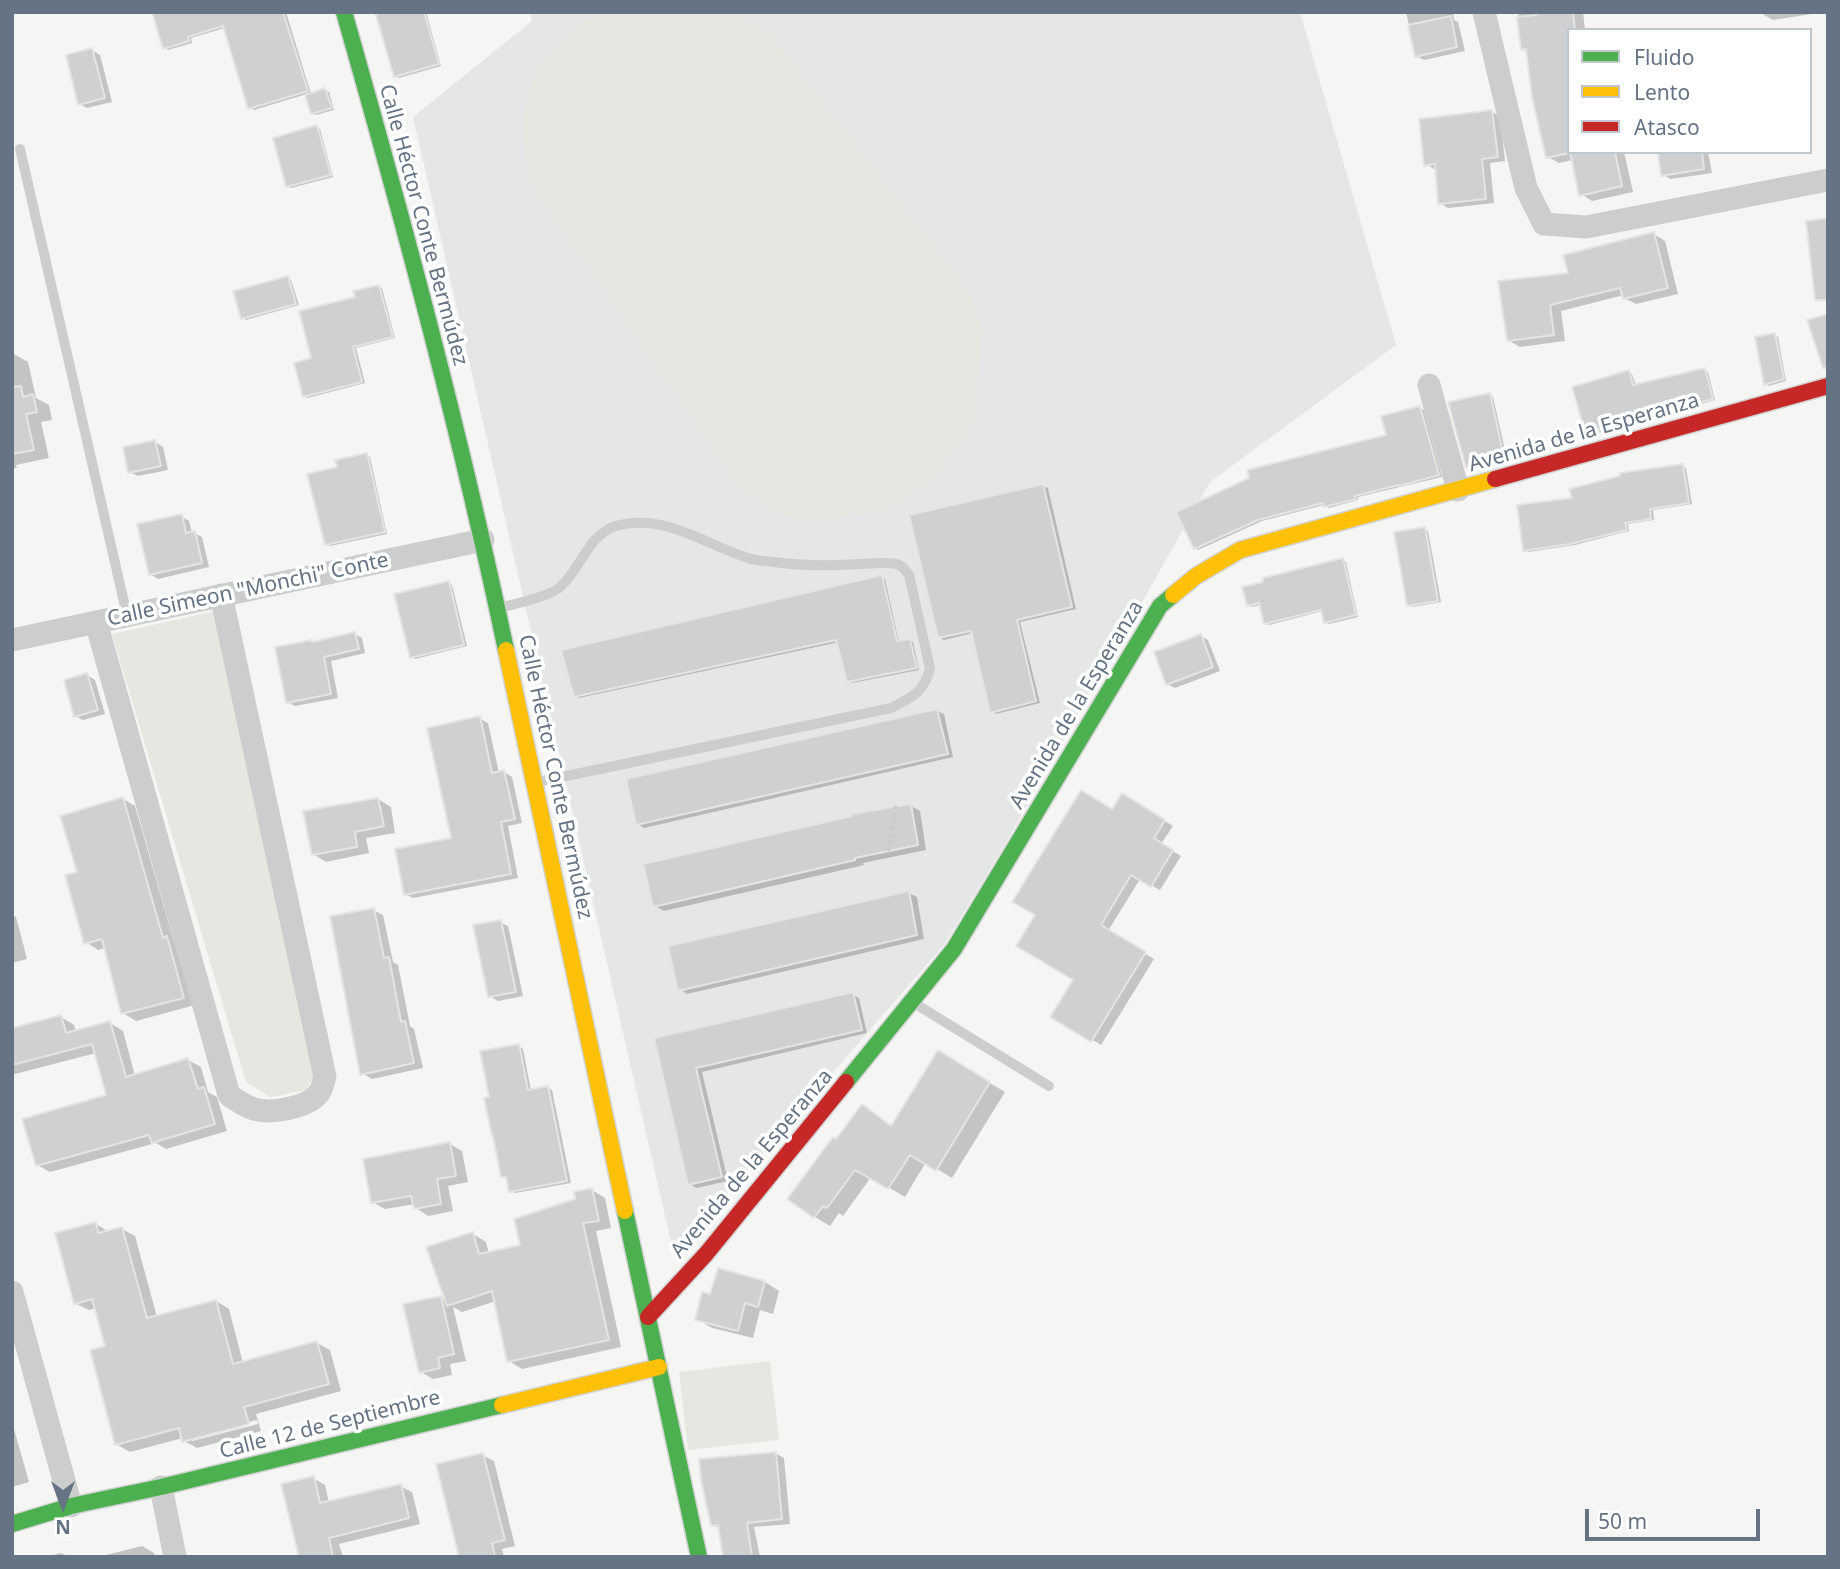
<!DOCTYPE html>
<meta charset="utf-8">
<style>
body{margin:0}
#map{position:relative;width:1840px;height:1569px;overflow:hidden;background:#f5f5f3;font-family:"Noto Sans",sans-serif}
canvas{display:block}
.frame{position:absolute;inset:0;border:14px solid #657484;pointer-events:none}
.legend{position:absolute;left:1567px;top:28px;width:245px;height:126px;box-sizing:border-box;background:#fff;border:2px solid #c1c7ce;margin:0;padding:9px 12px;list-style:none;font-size:21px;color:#657484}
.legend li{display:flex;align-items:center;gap:14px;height:35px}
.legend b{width:35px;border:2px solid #c1c7ce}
.north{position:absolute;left:28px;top:1471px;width:70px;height:70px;-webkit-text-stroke:5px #fff;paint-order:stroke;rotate:180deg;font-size:19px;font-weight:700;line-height:28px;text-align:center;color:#657484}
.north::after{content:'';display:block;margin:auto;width:24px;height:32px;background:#657484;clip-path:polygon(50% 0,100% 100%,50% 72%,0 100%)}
.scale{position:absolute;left:1585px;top:1509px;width:175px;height:32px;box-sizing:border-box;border:4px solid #657484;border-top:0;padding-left:9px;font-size:21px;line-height:24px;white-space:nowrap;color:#657484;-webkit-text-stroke:5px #fff;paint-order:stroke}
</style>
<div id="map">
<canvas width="1840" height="1569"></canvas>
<div class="frame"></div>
<ul class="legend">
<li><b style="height:9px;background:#4caf50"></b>Fluido</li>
<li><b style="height:9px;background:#ffc107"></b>Lento</li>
<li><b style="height:9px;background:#c62828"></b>Atasco</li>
</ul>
<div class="north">N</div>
<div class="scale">50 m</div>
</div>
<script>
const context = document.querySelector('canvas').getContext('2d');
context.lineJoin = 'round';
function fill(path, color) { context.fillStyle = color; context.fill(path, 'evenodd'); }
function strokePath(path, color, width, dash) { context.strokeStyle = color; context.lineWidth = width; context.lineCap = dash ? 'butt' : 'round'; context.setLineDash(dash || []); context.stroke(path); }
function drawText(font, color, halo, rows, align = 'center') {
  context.font = font + ' "Noto Sans",sans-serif'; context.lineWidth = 7; context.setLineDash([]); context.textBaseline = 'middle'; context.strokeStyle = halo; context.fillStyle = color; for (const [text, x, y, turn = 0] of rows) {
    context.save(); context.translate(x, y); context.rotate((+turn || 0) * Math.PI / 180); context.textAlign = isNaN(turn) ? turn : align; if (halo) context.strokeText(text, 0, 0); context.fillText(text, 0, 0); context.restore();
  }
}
const built = new Path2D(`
 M530,12H1300L1396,345L1210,482L1005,844L943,946L674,1255L413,117L532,21Z`);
const green = new Path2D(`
 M610,12H732L770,34L968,291L982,329L973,423L929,482L886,510L817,520L780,515L740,488L528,179L523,117L537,70L575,26Z
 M216,611L315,1074L306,1090L270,1097L246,1082L112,634Z
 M770,1361L779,1440L688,1450L679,1372Z`);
const shadow = new Path2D(`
 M153,12H286L311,94L325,90L329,92L334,110L316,115L313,113L307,94L254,110L250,108L225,28L191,38L192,43L168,50L164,48Z
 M377,12H426L441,66L399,78L395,76Z
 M1406,12H1453L1454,20L1458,22L1465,51L1424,60L1416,56Z
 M1518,12H1583L1585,30H1569V152H1624L1633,192L1592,201L1581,194L1573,160L1559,163L1548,157L1528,52L1522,49Z
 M1763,12H1818V13L1773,20L1764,15Z
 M92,50L100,55L112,102L87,108L79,104Z
 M1492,112L1500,116L1505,161L1490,163L1494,203L1448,208L1440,203L1437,169H1434L1426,164Z
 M316,127L320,129L333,177L291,188L288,186Z
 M1659,152H1708L1712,173L1671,179L1663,175Z
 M1654,234L1665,241L1678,294L1636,304L1624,298V295L1561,311L1565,341L1520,347L1508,340L1570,274Z
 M288,278L291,280L299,305L246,320L243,318Z
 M379,286L382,288L395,338L356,348L365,383L308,398L304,396L313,359L357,298Z
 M1775,335L1778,337L1786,381L1769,386L1765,384Z
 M12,353L28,362L36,398L49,405L52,420L41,422L49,458L16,465L17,468L12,469Z
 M1705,370L1708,372L1715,400L1591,435L1587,433L1629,372L1632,374L1636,386Z
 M1490,395L1493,397L1507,459L1471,469L1468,467Z
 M1420,408L1424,410L1442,477L1358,497V500L1329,508L1324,505L1262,521L1198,550L1195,548L1388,436Z
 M155,442L163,447L168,470L138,476L130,472Z
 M367,455L370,457L387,534L330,546L327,544L339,468Z
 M1683,466L1686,468L1692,504L1653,510L1654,520L1628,524L1629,531L1575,545L1528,552L1525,550L1574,500Z
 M1043,486L1048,488L1076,609L1020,622L1040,703L996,714L991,711L973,633L944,640L939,637Z
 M181,516L189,521L192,533H194L202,537L209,567L158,579L150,574Z
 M1425,529L1428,531L1441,602L1412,607L1409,605Z
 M1343,560L1346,562L1358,617L1329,624L1325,622L1323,611L1269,625L1266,623L1261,605L1252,607L1249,605Z
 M881,577L885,579L899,643L910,640L913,642L919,670L852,683L849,681L839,642L579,698L576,696Z
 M448,583L452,585L467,646L415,659L412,657Z
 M354,634L362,638L365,653L331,661L338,698L295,706L288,702L314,643Z
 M1200,636L1208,640L1220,671L1175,688L1167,684Z
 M87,675L95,680L105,714L83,720L75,716Z
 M937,711L944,714L953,757L644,828L638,824Z
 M479,718L488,723L499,773L504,772L512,777L522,823L508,826L518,878L413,898L405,894L453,839Z
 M1123,795L1173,826L1161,844L1181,856L1160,890L1140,879L1108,931L1154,959L1101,1045L1053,1016L1075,979L1113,811Z
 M123,799L135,806L174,942L179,945L195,1005L136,1021L123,1013L106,948L98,950L86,942L79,873Z
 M378,799L391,807L395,833L366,838L369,853L326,862L313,854Z
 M911,806L920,811L926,850L863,863L864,865L664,911L655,906Z
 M909,893L917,897L924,939L687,994L679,989Z
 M373,910L383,915L393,962L398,965L410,1026L414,1029L423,1068L372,1079L362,1073Z
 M12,915L16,917L27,959L12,963Z
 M500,922L508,926L523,996L498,1001L490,996Z
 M852,994L859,998L867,1033L702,1072L728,1181L696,1188L690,1184L657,1040Z
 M61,1017L74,1025L76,1033L110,1023L123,1031L135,1076L188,1060L201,1067L208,1092L217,1097L227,1131L166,1149L156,1143L50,1172L37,1165L108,1097L96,1053L15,1074L12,1072V1029Z
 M518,1046L523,1049L531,1091L548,1088L552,1090L571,1183L515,1193L511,1191L508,1180L503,1176L491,1099Z
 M938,1052L1005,1092L952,1178L926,1162L905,1197L871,1177L843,1216L839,1213L830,1226L815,1217L837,1141L863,1107L893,1126Z
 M450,1144L462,1151L468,1182L448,1186L453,1211L428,1216L416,1208L415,1204L385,1209L372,1202Z
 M592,1190L605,1198L611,1228L596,1231L621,1347L522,1369L509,1361L496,1301L462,1312L453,1307L466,1361L450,1364L452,1375L433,1379L421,1372L440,1298L448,1302L473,1234L486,1242L489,1254L522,1246Z
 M96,1224L109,1232L122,1229L135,1236L157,1317L216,1301L229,1309L243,1363L317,1343L330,1350L341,1391L256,1414L261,1431L197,1448L184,1441L183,1438L130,1452L116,1444L108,1347L97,1308L89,1310L75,1303ZM257,1420L258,1424L192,1441V1437Z
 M765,1282L779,1291L773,1314L760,1310L753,1338L712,1328L697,1319L711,1296Z
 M12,1422L29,1482L12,1487Z
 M775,1453L784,1458L790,1524L754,1527L760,1557H725L720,1529L713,1525Z
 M482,1455L494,1461L515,1546L502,1549L504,1557H460Z
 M313,1478L325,1485L329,1503L400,1486L412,1492L420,1524L339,1544L343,1557H301Z
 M142,1546L154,1553L155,1557H98Z
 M61,1553L69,1557H46Z`);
const building = new Path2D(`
 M152,12H283L308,91L248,109L223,26L188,37L189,41L163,49Z
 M375,12H424L439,64L394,77Z
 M1536,12H1573L1575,30H1569V153L1546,158L1532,97L1526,49L1521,50L1517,17L1536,15Z
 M1451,16L1457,47L1415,57L1408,25Z
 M92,48L105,98L78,105L66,55Z
 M325,88L332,108L311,114L305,95Z
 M1492,110L1498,157L1482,159L1486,199L1438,204L1435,164L1424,166L1419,119Z
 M317,125L331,175L286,187L273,138Z
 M1570,152H1615L1622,186L1579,196Z
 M1658,152H1702L1704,169L1661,176Z
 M1828,218V300H1815L1806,221Z
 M1654,232L1668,288L1623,299L1620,288L1550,305L1554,335L1507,341L1498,281L1568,273L1563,255Z
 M288,276L296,304L241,319L233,291Z
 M379,285L393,337L353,347L362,382L303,397L294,363L311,358L299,311L355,297L353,291Z
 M1828,314V368H1823L1807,320Z
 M1775,333L1784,379L1764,385L1755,337Z
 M1705,368L1713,399L1586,434L1572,387L1629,370L1633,385Z
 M21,386L23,397L33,394L37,412L26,414L34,450L12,454V387Z
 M1490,393L1504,457L1466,468L1448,402Z
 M1420,406L1439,475L1399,486V485L1355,496L1356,499L1324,507L1323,503L1258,520L1194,549L1176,512L1249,478L1247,470L1386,435L1381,416Z
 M155,440L161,466L128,473L123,447Z
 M367,453L385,532L325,545L307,474L337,467L335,460Z
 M1683,464L1689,503L1650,509L1651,519L1625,523L1627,530L1570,544L1523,551L1517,505L1572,498L1569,489L1620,476V473Z
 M1043,484L1072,607L1017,620L1036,701L990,713L971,631L938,638L909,515Z
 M182,514L186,533L195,531L202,563L149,575L137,524Z
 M1425,527L1438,601L1407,606L1394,532Z
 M1343,558L1356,615L1324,623L1321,610L1264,624L1259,603L1247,606L1242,587L1263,582V578Z
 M882,575L897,641L910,639L917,668L847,682L836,640L574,697L561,650Z
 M449,581L464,645L410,658L394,594Z
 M355,632L359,649L324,657L331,694L286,703L275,647L312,640V642Z
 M1201,634L1213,667L1166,685L1154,652Z
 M87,673L98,710L74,717L64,680Z
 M937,709L948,754L636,825L626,779Z
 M480,716L492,773L504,770L515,819L501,822L511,874L404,895L395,849L451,838L427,728Z
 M1081,790L1112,809L1122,793L1165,820L1154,838L1173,850L1151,887L1131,875L1101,925L1146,952L1091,1042L1050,1017L1073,980L1016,946L1035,915L1012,902Z
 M123,797L163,938L167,936L184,998L121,1014L102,939L84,944L65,875L77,872L60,816Z
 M378,798L384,826L355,832L357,847L312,855L303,811Z
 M911,804L918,845L855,858V860L653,907L643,864L852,816V814Z
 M909,891L917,935L678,991L668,946Z
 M374,908L384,958L389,957L401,1022L405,1021L414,1063L360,1075L330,916Z
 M501,920L516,992L488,997L473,925Z
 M853,992L862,1030L696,1068L722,1177L688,1185L654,1038Z
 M61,1015L66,1033L110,1021L126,1077L188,1058L198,1089L204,1087L215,1124L152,1143L149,1135L36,1166L22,1119L106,1095L92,1044L12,1065V1028Z
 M519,1044L528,1090L548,1086L567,1181L509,1192L506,1177H501L493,1136H492L484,1098L489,1097L480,1051Z
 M938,1050L990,1082L936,1171L910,1155L888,1189L855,1170L827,1208L823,1206L814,1218L787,1199L833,1137L836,1139L862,1104L891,1126Z
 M450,1142L456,1176L437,1179L441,1204L414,1209L411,1196L371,1203L363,1159Z
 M592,1188L599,1221L583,1223L609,1340L507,1362L492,1291L447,1306L426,1247L473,1232L479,1254L520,1245L514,1219L575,1199L574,1192Z
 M96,1222L98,1233L122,1227L147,1318L216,1300L233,1364L317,1341L329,1384L244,1407L249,1424L182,1442L179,1428L115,1445L90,1350L105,1346L92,1299L74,1304L55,1233Z
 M718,1268L765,1281L758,1307L745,1303L738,1331L695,1320L702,1292L710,1294Z
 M441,1296L454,1354L438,1358L440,1368L419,1373L403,1304Z
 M776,1452L782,1519L747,1523L752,1557H723L718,1525L711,1526L701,1480L699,1459Z
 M483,1453L505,1540L492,1543L495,1557H459L436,1464Z
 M314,1476L320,1503L401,1484L409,1518L329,1538L333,1557H299L281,1484Z`);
const path = new Path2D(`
 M888,851L896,806`);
const lane = new Path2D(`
 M20,149L127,615
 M499,608C514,604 548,597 559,588C581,570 587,535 616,526C663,512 706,545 748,558C756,561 766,561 774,562C810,567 845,565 881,563C895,563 900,562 909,575L930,668C924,692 913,697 891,708L538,782
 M914,1003L1049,1086`);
const street = new Path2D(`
 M1484,12L1526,188L1544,224L1586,227L1828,180
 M1429,385L1458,490
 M96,622L229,1095C237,1101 245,1106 254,1109C270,1114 308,1108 319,1093C322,1089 323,1082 325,1077L221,595
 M12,640L483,540
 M12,1292L71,1506
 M161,1487L175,1557`);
const fast = new Path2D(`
 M344,12C404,223 461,435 506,650
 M846,1082L954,949L1160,606L1173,595
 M625,1211L699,1557
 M12,1524L71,1506L161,1487L502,1405`);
const slow = new Path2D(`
 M1173,595L1196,576L1240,550L1495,479
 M506,650L625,1211
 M502,1405L659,1367`);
const jam = new Path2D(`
 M1495,479L1828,386
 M648,1317L706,1254L846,1082`);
const streetNames = [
 ["Calle Héctor Conte Bermúdez",423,225,75],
 ["Avenida de la Esperanza",1584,433,-16],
 ["Calle Simeon \"Monchi\" Conte",248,590,-12],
 ["Avenida de la Esperanza",1077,705,-59],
 ["Calle Héctor Conte Bermúdez",555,777,78],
 ["Avenida de la Esperanza",752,1164,-50],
 ["Calle 12 de Septiembre",330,1425,-14]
];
fill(built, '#e5e7e6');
fill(green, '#e4e8e1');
fill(shadow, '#0003');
fill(building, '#cfd0d1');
strokePath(building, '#e4e4e3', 2);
strokePath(fast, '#d2d3d3', 19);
strokePath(slow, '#d2d3d3', 19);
strokePath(jam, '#d2d3d3', 19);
strokePath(path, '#cacbcb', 4.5, [3.5, 3.5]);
strokePath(lane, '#cccece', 10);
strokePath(street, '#cccece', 23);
strokePath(fast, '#4caf50', 16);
strokePath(slow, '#ffc107', 16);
strokePath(jam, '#c62828', 16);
drawText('21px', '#657484', '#fff', streetNames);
</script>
